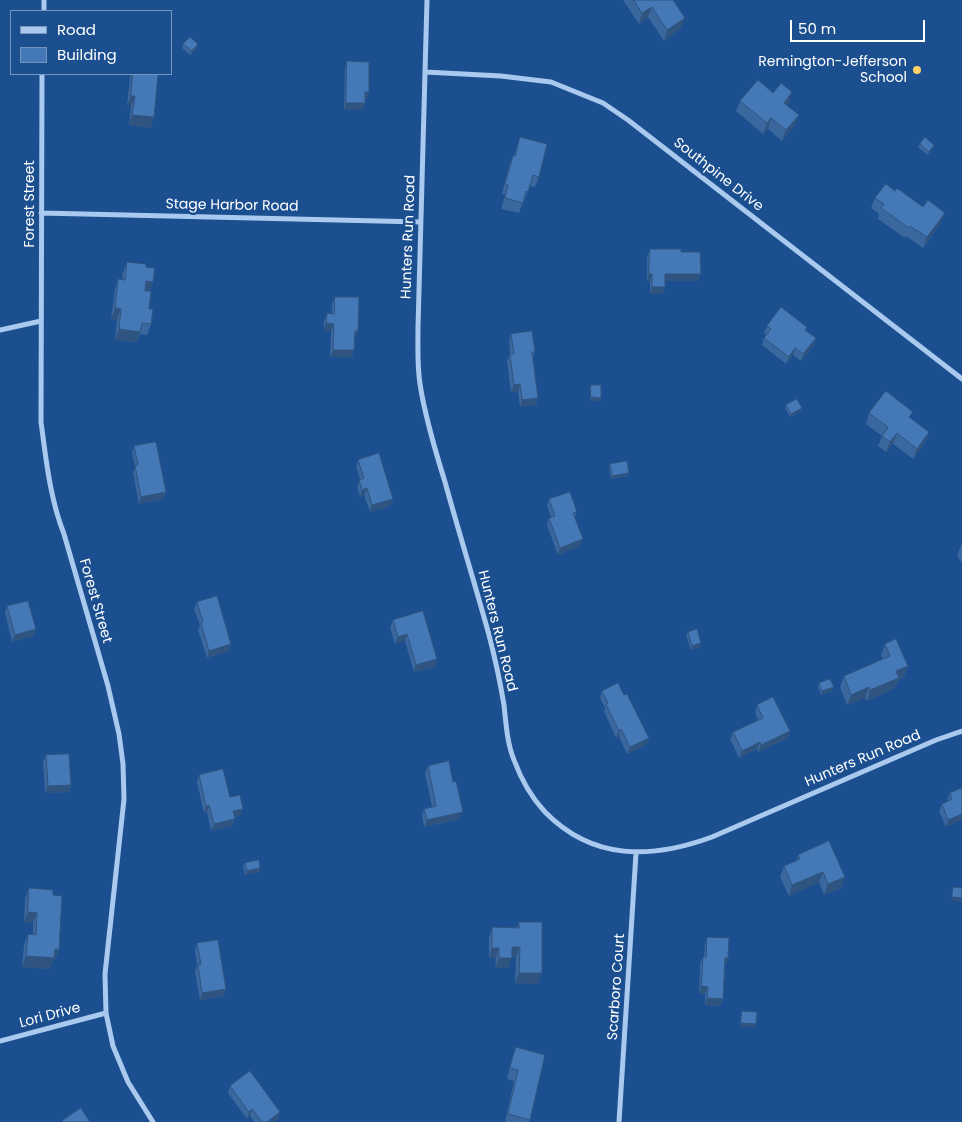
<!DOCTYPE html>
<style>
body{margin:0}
#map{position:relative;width:962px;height:1122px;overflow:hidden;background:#1b4f8f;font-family:Poppins,sans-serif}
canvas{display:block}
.legend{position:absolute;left:10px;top:10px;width:162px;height:65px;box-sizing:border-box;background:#1b4f8f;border:1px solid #7695bc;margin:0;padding:6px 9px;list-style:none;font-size:15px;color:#fff}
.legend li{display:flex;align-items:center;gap:10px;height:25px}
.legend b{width:25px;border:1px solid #7695bc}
.scale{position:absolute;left:790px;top:20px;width:135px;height:22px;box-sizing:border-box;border:2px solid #fff;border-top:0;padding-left:6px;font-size:15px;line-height:18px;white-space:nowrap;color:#fff;-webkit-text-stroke:4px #1b4f8f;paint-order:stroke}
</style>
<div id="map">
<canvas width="962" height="1122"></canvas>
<ul class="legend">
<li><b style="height:6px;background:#a9c9ee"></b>Road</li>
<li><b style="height:14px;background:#4478b7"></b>Building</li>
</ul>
<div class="scale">50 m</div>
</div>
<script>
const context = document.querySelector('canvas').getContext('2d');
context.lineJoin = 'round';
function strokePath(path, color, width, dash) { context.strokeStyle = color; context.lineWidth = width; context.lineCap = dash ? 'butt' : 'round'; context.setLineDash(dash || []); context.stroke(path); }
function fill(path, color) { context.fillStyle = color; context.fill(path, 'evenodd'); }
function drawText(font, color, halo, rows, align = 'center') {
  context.font = font + ' Poppins,sans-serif'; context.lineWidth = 5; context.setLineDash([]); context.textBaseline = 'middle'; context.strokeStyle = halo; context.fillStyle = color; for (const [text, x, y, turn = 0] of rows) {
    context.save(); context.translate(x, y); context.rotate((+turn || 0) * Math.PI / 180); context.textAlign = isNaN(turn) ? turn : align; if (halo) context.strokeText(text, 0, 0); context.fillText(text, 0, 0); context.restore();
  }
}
const street = new Path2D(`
 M427,0L418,327C418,346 417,365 420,384C425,417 435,450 445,482C459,533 475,584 489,635C495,658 500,681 504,705C506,723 507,743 514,760C521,779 531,797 545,812C593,861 652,859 712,837L936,740L962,731
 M44,11V0
 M425,72L501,76L551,82L603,103L628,120L962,379
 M42,74L41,422C46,459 50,499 64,534L108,686L119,734L123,764L124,799L105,974L106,1013L113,1046L128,1082L153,1122
 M41,213L421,222
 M0,330L41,321
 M0,1041L106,1013
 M619,1122L636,853`);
const wall = new Path2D(`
 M623,0H673L681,28L664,41L648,17L639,24Z
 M183,44H198L197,48L190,55L182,48Z
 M347,61L366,99H365L362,110H344L345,68Z
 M131,74H158L154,117L150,128L129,125L131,106H127L130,78Z
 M773,93L789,103L787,105L795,125L782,141L768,129L763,134L736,111L740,101Z
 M520,137L539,177L535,187L530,186L524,202H523L519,213L501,209L505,195L502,194L509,166L513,156H514Z
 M920,144L934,145L933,149L927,155L918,147Z
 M875,198L941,223L923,248L906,236L905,238L878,219L879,214L871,208Z
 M650,249L681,252L698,281H665V287L662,294H650V281H647V256Z
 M127,262L146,267L153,282L149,291V309L151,324L147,335L140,334L137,342L115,340L117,320L111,319L115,289L118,279L122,280L123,272Z
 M335,297L355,339L354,350L352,357H330L331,331L324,330V321L327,313L332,314V304Z
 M767,326L807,327L806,330L816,338L814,345L801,361L793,355L786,364L762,345L764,338L767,335L764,333Z
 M511,334L535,352L533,357L538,398L536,405L520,407L518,391L511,392L507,362L510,354L509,341Z
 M591,385L601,398L600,401H590V389Z
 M786,405L802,408L800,412L790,417L785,408Z
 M869,413L911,418L929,432L925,443L913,459L893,444L886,452L878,446L882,436L866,424Z
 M134,446L166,492L163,499L139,504L133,473L135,467L132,453Z
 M358,460L390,506L370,512L364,495L360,497L357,487L360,479L356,467Z
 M610,464L628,476L611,479L609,468Z
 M549,499L577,512L575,517L580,546L558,555L547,525L549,518L551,517L547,506Z
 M962,544V563L957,556L961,545Z
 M197,602L231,644L229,651L207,658L198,630L200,625L194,609Z
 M7,606L36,629L33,636L12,642L5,613Z
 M423,611L435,667L414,672L405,641L395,644L390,627L393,620Z
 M688,632L701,643L700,647L691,650L686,636Z
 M885,644L908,666L904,677L899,679L895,688L867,701L865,698L847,705L840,687L844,676L883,659L881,655Z
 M819,683L832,691L821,695L818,687Z
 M602,691L624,695L649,738L646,745L627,754L619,737L616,738L604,711L605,708L600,698Z
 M757,705L790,731L788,738L758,752L757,749L739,758L730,739L733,732L758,720L755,712Z
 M46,755L71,785L69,792L45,793L43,762Z
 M428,766L460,819L424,827L422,816L424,809L432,807L425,773Z
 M199,775L230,797L240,816L234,817L235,819L232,826L211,831L207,812L204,813L197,782Z
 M962,788L946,827L939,811L942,804L948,801L947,800L950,793Z
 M829,841L841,888L824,895L819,882L789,896L780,877L784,866L796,861L798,855Z
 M245,863L260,868L259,872L245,875L243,866Z
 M29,888L53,895L55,960H53L50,969L22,967L24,945L28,934L33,935V923L24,922L25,898Z
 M519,922L538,984L515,983L516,957H512L508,968H495L496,958H489V938L492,927L517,928Z
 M707,937L726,965H725L723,999L720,1006L705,1005V994L699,993L700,964L703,957H704L705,944Z
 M197,943L226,989L224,996L200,1000L195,972L197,965L195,950Z
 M742,1011L755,1027H740L741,1015Z
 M516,1047L530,1120L529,1122H505L514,1081L507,1079L512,1058Z
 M230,1086L280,1112L278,1119L274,1122H254L250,1116L247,1119L228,1093Z`);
const shadedWall = new Path2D(`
 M652,7L648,17L639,24L642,13Z
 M685,18L681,28L664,41L667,30Z
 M198,44L197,48L190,55L192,51Z
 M365,92H369L366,99H363Z
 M792,92L789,103L780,113L784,103Z
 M131,96H135L131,106H127Z
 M346,103H365L362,110H344Z
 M132,115L154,117L150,128L129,125Z
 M799,115L795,125L782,141L786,130Z
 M771,118L768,129L763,134L767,123Z
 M934,145L933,149L927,155L929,152Z
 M945,213L941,223L923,248L927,237Z
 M649,274H652L650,281H647Z
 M665,274H701L698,281H662Z
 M146,281L153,282L149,293L142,292Z
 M652,287H665L662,294H650Z
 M115,308L121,309L117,320L111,319Z
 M326,323L334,324L331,331L324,330Z
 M119,329L140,332L137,342L115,340Z
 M355,331H358L355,339L352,338Z
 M816,338L814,345L801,361L803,354Z
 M795,348L793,355L786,364L789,357Z
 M333,350H354L352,357H330Z
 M520,384L518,391L511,392L514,385Z
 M591,397L601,398L600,401H590Z
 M538,398L536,405L520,407L522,400Z
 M802,408L800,412L790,417L791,414Z
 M929,432L925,443L913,459L917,449Z
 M897,433L893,444L886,452L890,442Z
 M629,473L628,476L611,479L612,476Z
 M367,488L364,495L360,497L362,490Z
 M166,492L163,499L139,504L141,497Z
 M393,499L390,506L370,512L372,505Z
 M583,539L580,546L558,555L560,548Z
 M36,629L33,636L12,642L15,635Z
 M407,634L405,641L395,644L398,637Z
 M701,643L700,647L691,650L692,646Z
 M231,644L229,651L207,658L209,651Z
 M437,659L435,667L414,672L416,665Z
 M908,666L904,677L899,679L895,688L867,701L870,690L896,671Z
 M834,687L832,691L821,695L822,691Z
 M869,687L865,698L847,705L851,695Z
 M621,729L619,737L616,738L619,731Z
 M790,731L788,738L758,752L761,745Z
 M649,738L646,745L627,754L630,747Z
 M760,742L757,749L739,758L742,751Z
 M71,785L69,792L45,793L48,786Z
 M209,805L207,812L204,813L206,806Z
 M243,809L240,816L230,818L233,811Z
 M463,812L460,819L424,827L427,820Z
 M962,814V820L946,827L948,820Z
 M235,819L232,826L211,831L214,824Z
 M260,868L259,872L245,875L247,871Z
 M823,872L819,882L789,896L792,885Z
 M845,877L841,888L824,895L828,884Z
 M952,897L962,898V902L951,900Z
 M28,912L37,913L33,923L24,922Z
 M512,947H520L516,957H508Z
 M492,948H499L496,958H489Z
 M55,949L59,950L55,960H53L50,969L22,967L26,956Z
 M499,958H512L508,968H495Z
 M725,958H728L726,965H722Z
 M519,973H542L538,984L515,983Z
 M701,986L708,987L705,994L699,993Z
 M226,989L224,996L200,1000L202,993Z
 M707,998L723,999L720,1006L705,1005Z
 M741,1023L756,1024L755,1027H740Z
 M252,1109L250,1116L247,1119L249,1112Z
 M280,1112L278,1119L274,1122H267Z`);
const building = new Path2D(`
 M634,0H673L685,18L667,30L652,7L642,13Z
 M190,37L198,44L192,51L183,44Z
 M347,61L369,62V92H365V103H346Z
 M133,74H158L154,117L132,115L135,96H131Z
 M758,80L773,93L781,83L792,92L784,103L799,115L786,130L771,118L767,123L740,101Z
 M520,137L547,144L539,177L533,175L528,192L526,191L523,203L505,198L508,185L505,184L513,156H515Z
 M925,137L934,145L929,152L920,144Z
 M886,184L895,191L897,188L923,207L928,200L945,213L927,237L910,226L909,228L881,208L884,204L875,198Z
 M650,249H681V252H700L701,274H665V287H652V274H649Z
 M127,262L146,264V267L155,268L153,282L146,281L145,291H151L149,309H153L151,324L142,323L140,332L119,329L121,309L115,308L118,279L125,280Z
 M335,297H359L358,331H355L354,350H333L334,324L326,323L327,313L334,314Z
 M781,307L807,327L805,330L816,338L803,354L795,348L789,357L764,338L771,329L767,326Z
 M532,331L535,352H532L538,398L522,400L520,384L514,385L510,355L514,354L511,334Z
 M591,385H601V398L591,397Z
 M886,391L913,412L909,417L929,432L917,449L897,433L890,442L882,436L888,427L869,413Z
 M797,399L802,408L791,414L786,405Z
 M156,442L166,492L141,497L135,466L138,465L134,446Z
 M379,453L393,499L372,505L367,488L362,490L359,480L364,478L358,460Z
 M627,461L629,473L612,476L610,464Z
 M570,492L577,512L573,513L583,539L560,548L549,518L555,516L549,499Z
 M217,596L231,644L209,651L201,623L203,622L197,602Z
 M28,601L36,629L15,635L7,606Z
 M423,611L437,659L416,665L407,634L398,637L393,620Z
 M697,629L701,643L692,646L688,632Z
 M896,639L908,666L896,671L899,678L870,690L869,687L851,695L844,676L890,656L885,644Z
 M830,679L834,687L822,691L819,683Z
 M618,683L624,695L627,694L649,738L630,747L621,729L619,731L606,704L608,703L602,691Z
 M773,697L790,731L761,745L760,742L742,751L733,732L763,718L757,705Z
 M69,754L71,785L48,786L46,755Z
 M449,761L453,782L456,781L463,812L427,820L424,809L436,806L428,766Z
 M223,769L230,797L240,795L243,809L233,811L235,819L214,824L209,805L206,806L199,775Z
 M962,788V814L948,820L942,804L952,799L950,793Z
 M829,841L845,877L828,884L823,872L792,885L784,866L800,859L798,855Z
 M259,860L260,868L247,871L245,863Z
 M953,887L962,888V898L952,897Z
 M29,888L53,890V895L62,896L59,950L55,949L54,958L26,956L28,934L36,935L37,913L28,912Z
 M519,922H542V973H519L520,947H512V958H499V948H492V927L519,928Z
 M707,937L729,938L728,958H725L723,999L707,998L708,987L701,986L703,957H706Z
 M218,940L226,989L202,993L198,965L201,964L197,943Z
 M742,1011L757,1012L756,1024L741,1023Z
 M516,1047L545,1055L530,1120L508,1114L518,1070L510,1068Z
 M250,1071L280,1112L267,1122H262L252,1109L249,1112L230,1086Z
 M81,1108L90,1122H63L62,1121Z`);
const markers = [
 [917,70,5,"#ffd166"]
];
const poiNames = [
 ["Remington-Jefferson",907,62],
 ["School",907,78]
];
const streetNames = [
 ["Southpine Drive",718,175,38],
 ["Forest Street",30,204,-90],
 ["Stage Harbor Road",232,206,1],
 ["Hunters Run Road",409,237,-88],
 ["Forest Street",95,601,74],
 ["Hunters Run Road",497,631,76],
 ["Hunters Run Road",863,759,-23],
 ["Scarboro Court",617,987,-86],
 ["Lori Drive",50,1016,-15]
];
strokePath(street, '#a9c9ee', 5);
fill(wall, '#3a679d');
fill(shadedWall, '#305480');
fill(building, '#4478b7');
strokePath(building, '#305480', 1);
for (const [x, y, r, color] of markers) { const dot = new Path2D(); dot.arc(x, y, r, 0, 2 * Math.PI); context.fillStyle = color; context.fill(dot); strokePath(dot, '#1b4f8f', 2); }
drawText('14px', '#fff', '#1b4f8f', poiNames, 'right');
drawText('14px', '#fff', '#1b4f8f', streetNames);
</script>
